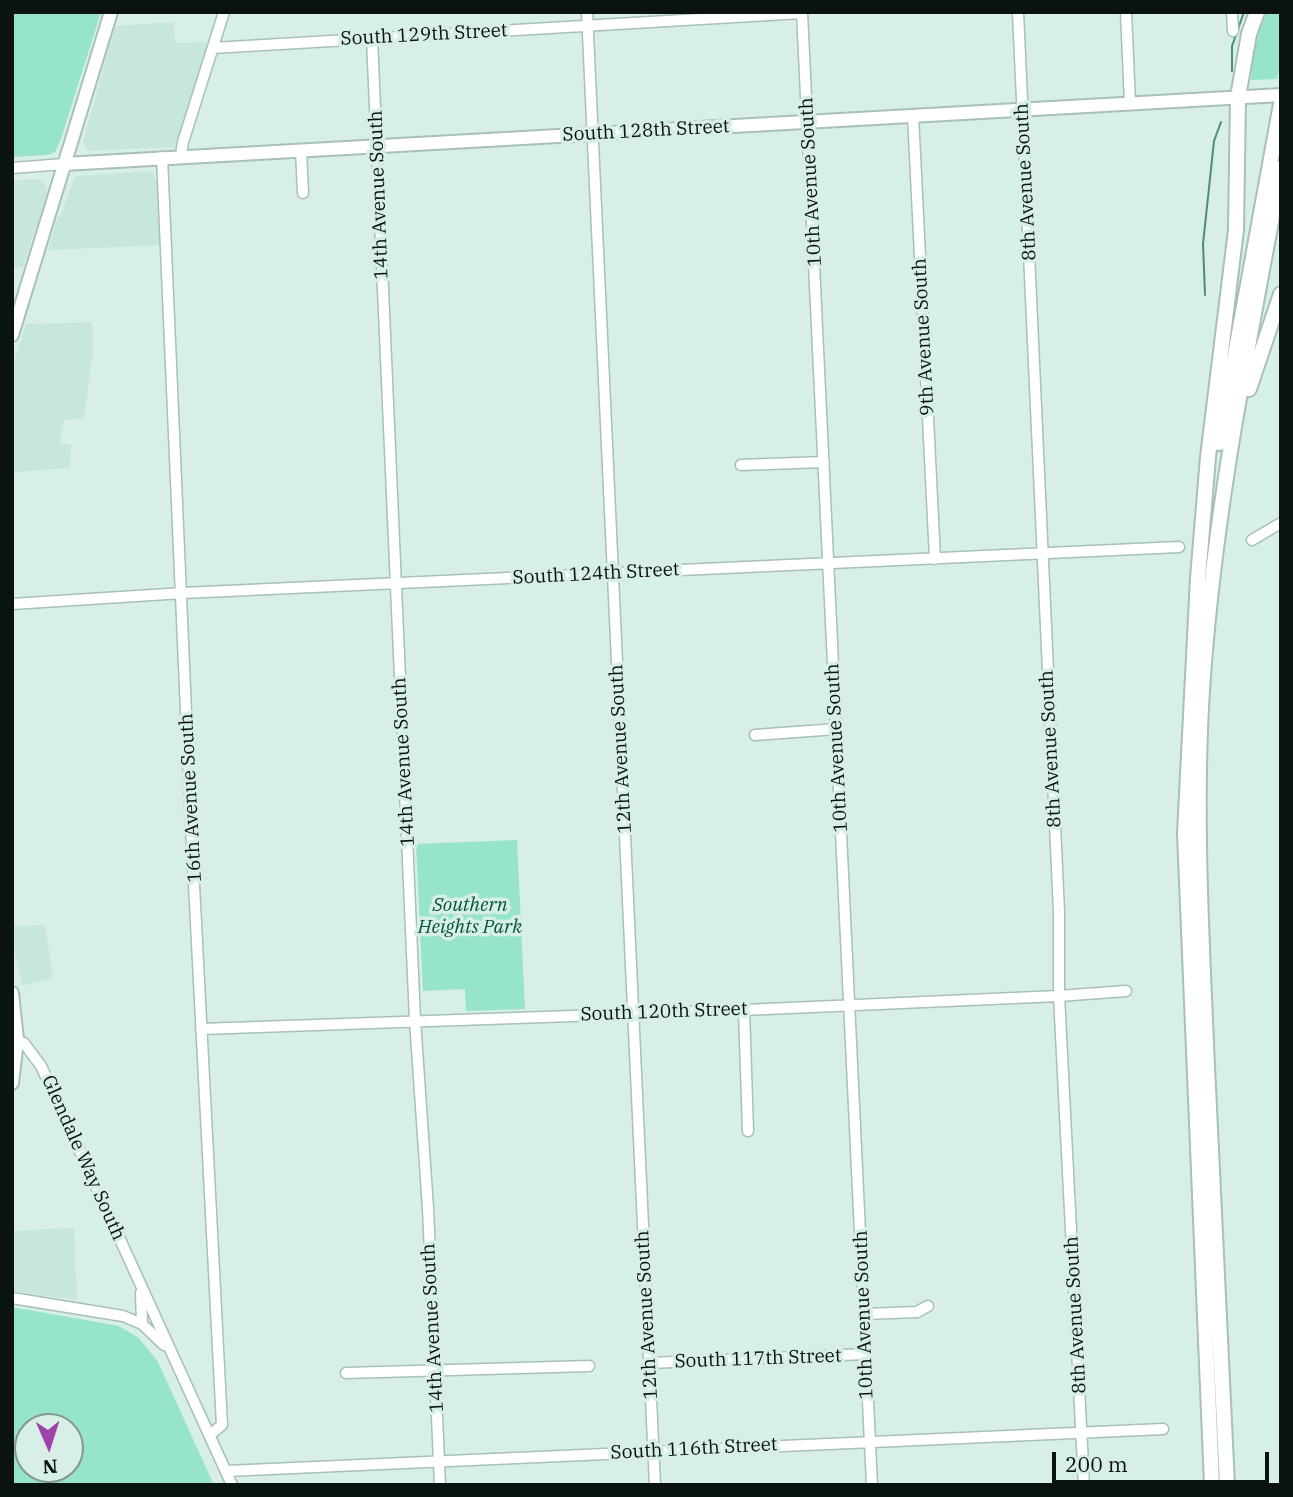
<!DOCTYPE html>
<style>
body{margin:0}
#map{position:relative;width:1293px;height:1497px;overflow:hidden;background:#d7efe6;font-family:"IBM Plex Serif",serif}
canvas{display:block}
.frame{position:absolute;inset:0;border:14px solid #0a130f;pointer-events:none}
.north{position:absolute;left:14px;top:1413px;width:70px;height:70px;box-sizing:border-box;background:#d7efe6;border:2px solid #859790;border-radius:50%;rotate:177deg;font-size:19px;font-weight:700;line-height:28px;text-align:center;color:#0a130f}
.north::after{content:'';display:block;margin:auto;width:24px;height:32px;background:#a042ab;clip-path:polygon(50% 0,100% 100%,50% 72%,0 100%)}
.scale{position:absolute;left:1052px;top:1452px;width:217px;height:32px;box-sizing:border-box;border:4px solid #0a130f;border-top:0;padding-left:9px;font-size:21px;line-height:24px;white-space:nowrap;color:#0a130f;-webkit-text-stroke:5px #d7efe6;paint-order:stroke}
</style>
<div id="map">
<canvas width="1293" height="1497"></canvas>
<div class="frame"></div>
<div class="north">N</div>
<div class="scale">200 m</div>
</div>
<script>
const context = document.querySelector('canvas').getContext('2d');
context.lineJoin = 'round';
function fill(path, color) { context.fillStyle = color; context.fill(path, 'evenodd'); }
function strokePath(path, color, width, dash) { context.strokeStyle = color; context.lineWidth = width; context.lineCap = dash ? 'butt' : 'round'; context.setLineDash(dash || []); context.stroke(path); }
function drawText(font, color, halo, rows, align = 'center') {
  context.font = font + ' "IBM Plex Serif",serif'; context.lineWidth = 7; context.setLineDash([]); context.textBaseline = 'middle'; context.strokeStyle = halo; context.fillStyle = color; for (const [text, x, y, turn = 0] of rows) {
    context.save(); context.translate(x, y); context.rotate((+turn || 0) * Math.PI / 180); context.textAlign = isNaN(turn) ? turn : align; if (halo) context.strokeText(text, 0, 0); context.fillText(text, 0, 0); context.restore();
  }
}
const built = new Path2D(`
 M174,22L175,43L210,42L176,147L88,151L83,142L115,26Z
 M148,171L153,173L157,182L162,245L48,250L56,223L63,210L74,178L79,176Z
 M38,179L45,183L47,193L23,267L12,268V181Z
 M92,322L93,352L84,418L64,420L60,444H71L70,468L12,472V368L26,324Z
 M45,925L53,978L22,986L12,939V926Z
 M74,1228L77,1300L12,1291V1231Z`);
const green = new Path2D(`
 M12,12H101L61,139L55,152L48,155L12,157Z
 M1265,12H1281V58L1277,79L1251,80L1253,52Z
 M517,840L525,1009L466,1011L465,989L423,991L416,844Z
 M12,1307L119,1326L139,1338L158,1362L214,1485H12ZM28,1427H70V1469H28Z`);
const stream = new Path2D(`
 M1238,29L1244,12
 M1232,71V46L1236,35
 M1205,295L1203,244L1214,141L1221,122`);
const minor = new Path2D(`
 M587,12L655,1485
 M802,12L872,1485
 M1018,12L1059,912V996L1084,1485
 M1126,12L1130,103
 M1232,12L1233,31
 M372,38L415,1020L428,1208L440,1485
 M213,48L802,13
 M913,115L935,559
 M301,150L303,193
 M181,155L183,142L224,12
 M162,157L191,827L222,1425L211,1434
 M12,168L64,164
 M741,465L824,462
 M1252,540L1281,523
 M12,604L183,593L1179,547
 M755,735L836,729
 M744,1010L748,1131
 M201,1029L744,1010L1059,996L1126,991
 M13,1040L24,1043L41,1066L232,1485
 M141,1293L142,1324
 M12,1298L123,1316L142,1324L164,1345
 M865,1314L917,1312L928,1306
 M649,1363L866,1354
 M346,1373L589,1366
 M226,1471L1163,1429`);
const major = new Path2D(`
 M64,164L1281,95
 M12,335L111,12
 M12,993L17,1040L12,1083`);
const highway = new Path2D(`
 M1249,389L1281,294
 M1219,443L1281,104
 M1212,1485L1185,833L1198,578L1208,457L1236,230L1238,97L1249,34L1257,12
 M1227,1485C1220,1345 1214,1206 1207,1066C1202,947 1195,827 1201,707C1211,526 1248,347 1281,168`);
const streetNames = [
 ["South 129th Street",424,35,-3],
 ["South 128th Street",646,131,-3],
 ["10th Avenue South",811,182,-93],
 ["8th Avenue South",1026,182,-93],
 ["14th Avenue South",379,195,-92],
 ["9th Avenue South",924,337,-93],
 ["South 124th Street",596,574,-3],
 ["10th Avenue South",837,748,-93],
 ["12th Avenue South",621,749,-93],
 ["8th Avenue South",1051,749,-93],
 ["14th Avenue South",404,762,-93],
 ["16th Avenue South",191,798,-93],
 ["South 120th Street",664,1012,-2],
 ["Glendale Way South",83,1158,66],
 ["12th Avenue South",647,1315,-93],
 ["10th Avenue South",864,1315,-92],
 ["8th Avenue South",1076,1315,-93],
 ["14th Avenue South",433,1328,-93],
 ["South 117th Street",758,1359,-2],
 ["South 116th Street",694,1449,-3]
];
const parkNames = [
 ["Southern",470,906],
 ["Heights Park",470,928]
];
fill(built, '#c6e7da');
fill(green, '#97e5c9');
strokePath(stream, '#4c8d77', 2);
strokePath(minor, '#a8c0b6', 13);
strokePath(major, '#a8c0b6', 16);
strokePath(highway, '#a8c0b6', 18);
strokePath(minor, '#fff', 10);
strokePath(major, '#fff', 12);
strokePath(highway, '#fff', 14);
drawText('19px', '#0a130f', '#d7efe6', streetNames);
drawText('italic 19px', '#04533f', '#d7efe6', parkNames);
</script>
